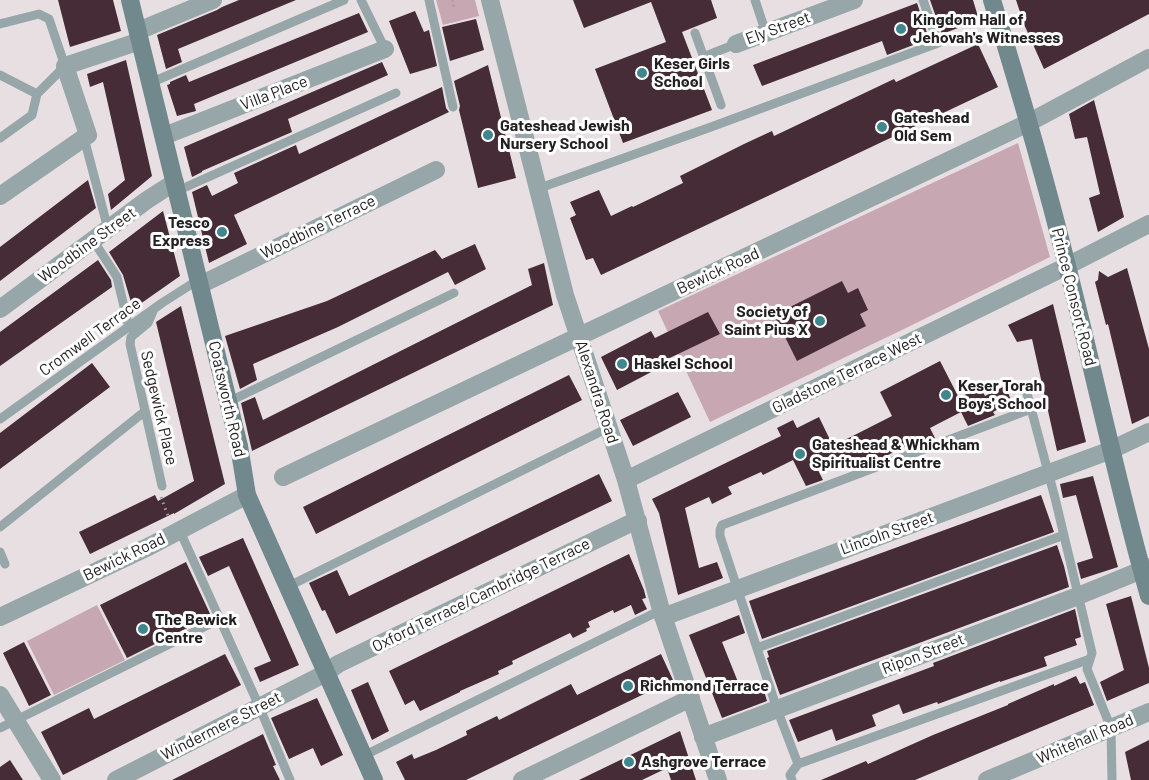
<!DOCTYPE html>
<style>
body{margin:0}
canvas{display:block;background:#e8dfe2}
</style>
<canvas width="1149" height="780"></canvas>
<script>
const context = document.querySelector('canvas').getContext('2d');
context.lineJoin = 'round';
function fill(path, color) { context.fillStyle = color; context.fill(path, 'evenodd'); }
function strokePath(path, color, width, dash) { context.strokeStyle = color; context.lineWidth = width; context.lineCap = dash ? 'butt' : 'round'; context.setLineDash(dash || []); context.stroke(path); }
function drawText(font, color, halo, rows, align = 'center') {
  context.font = font + ' Barlow,sans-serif'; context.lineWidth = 6; context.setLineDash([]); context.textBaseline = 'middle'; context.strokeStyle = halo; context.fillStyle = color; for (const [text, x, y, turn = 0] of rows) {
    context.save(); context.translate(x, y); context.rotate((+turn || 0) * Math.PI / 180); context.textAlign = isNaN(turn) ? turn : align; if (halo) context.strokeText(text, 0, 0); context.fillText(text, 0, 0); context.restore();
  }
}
const green = new Path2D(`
 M436,0H475L479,16L443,25Z
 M1018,143L1050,257L904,329L710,422L658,311Z
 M97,605L125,660L54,695L27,641Z`);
const building = new Path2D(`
 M58,0H113L121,31L70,47Z
 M239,0H296L178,49L182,62L166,69L157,35L217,10L222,7Z
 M573,0H711L717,18L682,32L712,110L623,143L595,69L666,42L651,2L584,28Z
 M930,0H973L979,20L942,34Z
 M1016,0H1149V14L1044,69L1019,13L1020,12Z
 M917,3L929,39L887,55L882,41L762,86L753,65Z
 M415,11L424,32L429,30L437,66L410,74L389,21Z
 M359,13L368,32L194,104L196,111L177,116L167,85L170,84V82L186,75L189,82Z
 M476,19L484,50L450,61L442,27Z
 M978,44L998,87L601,275L593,258L586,260L570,218L576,215L570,202L599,190L611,216L632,206L633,207L683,183L680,176L744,144L772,131L774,136L894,79L896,82Z
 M126,60L152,176L111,210L108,194L125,180L103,82L90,87L87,74Z
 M382,62L388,75L288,119L292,132L202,171V172L192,177L184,147Z
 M488,65L516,178L478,188L459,110L460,106L454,81Z
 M442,87L446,108L449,112L234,215L247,244L209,263L192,192L207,185L212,196L238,183L234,173L296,145L299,154Z
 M1094,100L1124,217L1098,232L1089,198L1100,194L1087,137L1075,139L1069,114Z
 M88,180L96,208L0,281V247Z
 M163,211L180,276L133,309L123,275L109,252Z
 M475,244L486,269L455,285L448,272L338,327L253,364L257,380L240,389L225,336L327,301L435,250L442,259Z
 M98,260L111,280L112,287L0,366V332Z
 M544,263L553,305L252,451L241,403L255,397L263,420L532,285L528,269Z
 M1127,268L1149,349V416L1132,424L1108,324L1106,325L1095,282L1098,280L1099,271L1108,277Z
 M842,281L848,293L858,288L868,310L860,314L866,326L797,361L774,315Z
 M1053,304L1086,442L1057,451L1032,339L1017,342L1008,325Z
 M181,306L225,484L174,514V513L90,554L79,532L155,495L158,501L194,481L156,322Z
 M708,312L720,334L655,365L657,369L617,390L601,357L651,331L655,338Z
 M940,361L959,398L980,387L985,396L1005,386L1012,402L993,412L995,415L968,426L961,412L930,428L935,438L909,448L908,445L886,456L850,470L843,455L817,468L823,480L806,486L793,460L763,475L761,472L728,487L732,494L712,504L709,497L685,508L699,568L717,562L723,578L678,595L659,513L652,499L781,436L777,428L793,420L797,428L819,417L833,446L892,416L880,392Z
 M92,363L110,387L0,469V433Z
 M569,375L582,400L316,534L303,507Z
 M678,392L691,417L633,446L620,420Z
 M599,474L612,501L336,634L325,610L322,611L309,583L337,570L349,596Z
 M1093,476L1118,567L1081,579L1077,563L1093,558L1076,495L1063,498L1060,484Z
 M1041,495L1054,532L762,639L749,601Z
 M243,538L299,665L260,682L254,668L271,661L229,566L208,576L199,557Z
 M1057,545L1064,566L1069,587L780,695L767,658L769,657L767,651Z
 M629,554L644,590L646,598L642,599L647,609L635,615L631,605L614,613L613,610L588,622L590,627L586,629L587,631L573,638L570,633L512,661L513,664L498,671L499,674L460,691V692L420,711L414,700L405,705L389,671Z
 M186,562L211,616L127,658L100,605Z
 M1131,596L1149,668V683L1107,701L1100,682L1124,670L1106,604Z
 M1075,609L1081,637L1075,639L1077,645L1044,657L1047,666L1000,682V681L938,704L937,702L903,714L899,704L872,715L876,726L836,741L832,729L798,742L789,720L934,666L933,663Z
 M739,615L745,633L722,642L742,692L762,684L767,701L722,718L689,635Z
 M24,642L51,695L29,706L3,653Z
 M225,654L241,685L63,775L41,732L89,708L94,719Z
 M661,654L673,680L466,780H405L396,762L412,754L414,759L436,750L467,735L466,731L497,716L499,720L571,684L577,695Z
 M1076,676L1080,684L1085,682L1094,705L915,780H821L866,761L868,764L933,735L1008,705V704L1054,684V686Z
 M368,682L389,731L372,740L351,690Z
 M317,698L343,755L321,766L313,748L289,759L271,718Z
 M680,731L696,780H671L667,768L642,780H579Z
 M263,734L276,765L273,766L280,780H172Z
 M1149,740V780H1131L1125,752Z
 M10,760L23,780H0V767Z`);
const path = new Path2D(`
 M452,0L454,1L453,10
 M161,497L168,516`);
const lane = new Path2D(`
 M361,0L385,49
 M429,0L453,107
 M755,0L766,33
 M0,24L39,14L49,19L65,66L37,94L32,115L0,138
 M695,33L721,105
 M703,57L736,44
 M0,75L37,94
 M150,83L344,0
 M84,138L108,229
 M537,189L711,127L938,43L923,0
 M177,191L396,93
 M93,240L117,277L129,328
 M154,309L148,323L131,337L130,344L162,486
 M1025,386L1055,498L1092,653L1087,669L1111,728L1112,780
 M228,402L454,293
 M0,419L162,303L198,280
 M0,527L144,412
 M179,529L259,706L290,780
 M0,552L5,564
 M289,586L608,428
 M757,648L1064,535
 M0,728L220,619
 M363,756L661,610
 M798,764L777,709L720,536V530L722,525L1031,409
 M792,780L790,775L798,764L1090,659`);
const street = new Path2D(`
 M490,0L565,295L626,480L661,610L718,780
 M138,31L213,0
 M736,44L854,0
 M164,136L385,49
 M0,196L88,135L65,66L140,41
 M200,285L436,170
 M0,309L147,200L175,182
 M283,477L1030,122L1149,58
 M626,480L1067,266L1149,224
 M0,617L150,546L247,495
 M663,617L1111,450L1149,432
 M0,695L52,780
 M703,737L1078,596L1149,567
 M116,780L326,673L338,664L631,523L638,521
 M522,780L691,698
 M987,780L1149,712`);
const secondary = new Path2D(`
 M130,0L239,446L247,495L374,780
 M992,0C1019,88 1045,177 1067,266C1095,376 1118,487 1149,596`);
const markers = [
 [901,29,6,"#3f868f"],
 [642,73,6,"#3f868f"],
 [882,127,6,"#3f868f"],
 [488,135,6,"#3f868f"],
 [222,232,6,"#3f868f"],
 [820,321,6,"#3f868f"],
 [622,364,6,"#3f868f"],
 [946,395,6,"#3f868f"],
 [800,454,6,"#3f868f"],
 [143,629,6,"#3f868f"],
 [628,686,6,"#3f868f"],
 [629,762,6,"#3f868f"]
];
const poiNames = [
 ["Kingdom Hall of",913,20],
 ["Jehovah's Witnesses",913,38],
 ["Keser Girls",654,64],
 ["School",654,82],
 ["Gateshead",894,118],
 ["Old Sem",894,136],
 ["Gateshead Jewish",500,126],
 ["Nursery School",500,144],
 ["Tesco",210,223,"right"],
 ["Express",210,241,"right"],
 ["Society of",808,312,"right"],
 ["Saint Pius X",808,330,"right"],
 ["Haskel School",634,364],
 ["Keser Torah",958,386],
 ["Boys' School",958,404],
 ["Gateshead & Whickham",812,445],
 ["Spiritualist Centre",812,463],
 ["The Bewick",155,620],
 ["Centre",155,638],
 ["Richmond Terrace",640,686],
 ["Ashgrove Terrace",641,762]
];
const streetNames = [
 ["Ely Street",778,28,-20],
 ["Villa Place",274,93,-21],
 ["Woodbine Terrace",318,227,-26],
 ["Woodbine Street",87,245,-36],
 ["Bewick Road",718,271,-25],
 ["Prince Consort Road",1074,297,76],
 ["Cromwell Terrace",90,337,-36],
 ["Gladstone Terrace West",847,373,-26],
 ["Alexandra Road",597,392,72],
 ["Coatsworth Road",227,399,77],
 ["Sedgewick Place",159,408,77],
 ["Lincoln Street",887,533,-20],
 ["Bewick Road",124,557,-26],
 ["Oxford Terrace/Cambridge Terrace",481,595,-26],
 ["Ripon Street",923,654,-21],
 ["Windermere Street",221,726,-27],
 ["Whitehall Road",1085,739,-23]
];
fill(green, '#c7a7b2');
fill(building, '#462c36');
strokePath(path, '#a39c9e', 3, [1.5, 4.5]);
strokePath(lane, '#96a6a9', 9);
strokePath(street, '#96a6a9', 18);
strokePath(secondary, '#71898d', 18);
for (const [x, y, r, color] of markers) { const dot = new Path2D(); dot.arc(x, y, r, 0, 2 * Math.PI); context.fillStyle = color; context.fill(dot); strokePath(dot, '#fff', 2); }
drawText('bold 16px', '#232021', '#fff', poiNames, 'left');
drawText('16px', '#232021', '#fff', streetNames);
</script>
